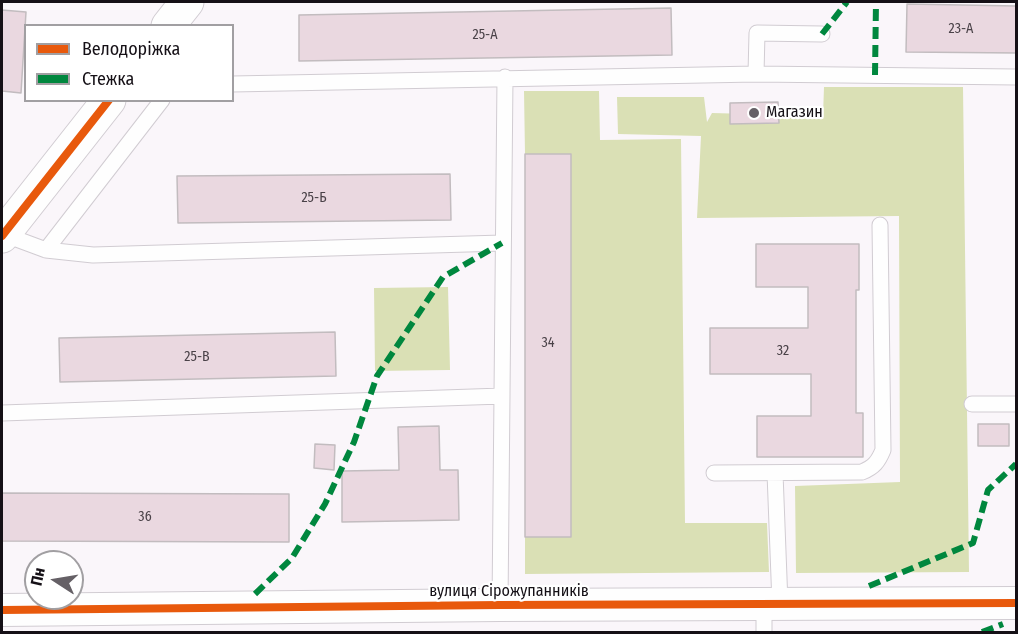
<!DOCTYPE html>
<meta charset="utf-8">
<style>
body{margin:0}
#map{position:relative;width:1018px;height:634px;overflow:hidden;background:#faf6fa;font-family:"Fira Sans Condensed",sans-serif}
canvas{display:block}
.frame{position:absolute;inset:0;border:3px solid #151016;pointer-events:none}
.legend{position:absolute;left:24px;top:24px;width:210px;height:78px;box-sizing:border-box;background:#fff;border:2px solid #a19fa2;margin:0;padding:8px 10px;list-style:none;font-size:18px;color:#151016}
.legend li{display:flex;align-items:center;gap:12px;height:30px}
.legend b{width:30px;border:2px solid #a19fa2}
.north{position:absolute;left:24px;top:550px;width:60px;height:60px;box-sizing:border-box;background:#fff;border:2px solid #a19fa2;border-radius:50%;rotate:282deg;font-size:16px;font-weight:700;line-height:24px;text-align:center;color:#151016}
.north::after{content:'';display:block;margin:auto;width:21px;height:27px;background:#656066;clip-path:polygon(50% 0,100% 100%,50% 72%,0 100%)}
</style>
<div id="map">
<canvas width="1018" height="634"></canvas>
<div class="frame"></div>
<ul class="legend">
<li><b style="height:8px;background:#e8590c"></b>Велодоріжка</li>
<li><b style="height:8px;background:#00873e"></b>Стежка</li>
</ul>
<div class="north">Пн</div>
</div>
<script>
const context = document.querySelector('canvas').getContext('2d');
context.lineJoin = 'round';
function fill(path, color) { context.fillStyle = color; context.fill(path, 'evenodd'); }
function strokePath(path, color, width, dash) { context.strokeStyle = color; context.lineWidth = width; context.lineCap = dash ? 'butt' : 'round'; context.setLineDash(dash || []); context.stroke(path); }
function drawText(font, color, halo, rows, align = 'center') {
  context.font = font + ' "Fira Sans Condensed",sans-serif'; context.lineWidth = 4.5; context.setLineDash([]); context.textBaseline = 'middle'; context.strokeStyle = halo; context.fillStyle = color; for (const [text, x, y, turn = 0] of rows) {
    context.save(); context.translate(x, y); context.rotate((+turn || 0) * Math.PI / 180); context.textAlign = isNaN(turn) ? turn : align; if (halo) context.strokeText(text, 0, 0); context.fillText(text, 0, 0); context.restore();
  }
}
const green = new Path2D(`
 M824,87H963L969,572L796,573L795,486L900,482L899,216L697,218L701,136L618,134L617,97H704L707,122L712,113L823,116Z
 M524,91H599L600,140L681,139L685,523H767L769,572L525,574V537L571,536V155L525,154Z
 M448,287L450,370L375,371L374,288Z`);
const building = new Path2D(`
 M907,4L1017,6V53L906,52Z
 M671,8L672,55L299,61V15Z
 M2,10L26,12L21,93L2,91Z
 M778,102L779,123L730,124V103Z
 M525,154H571V537H525Z
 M450,174L451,220L178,223L177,176Z
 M756,244H859V290H856V413H863V457H757V416H811V374H710V328H808V287H756Z
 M335,332L336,376L60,382L59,338Z
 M978,424H1009V446H978Z
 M439,426L440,470H458L459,520L342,522V471L399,470L398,427Z
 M315,444L335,445L334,470L314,468Z
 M2,493L289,494V542L2,541Z`);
const service = new Path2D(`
 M756,74L757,33L822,34
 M232,84L756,74L1016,77
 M3,234L46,250L93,255L502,243
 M46,250L162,100
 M972,404H1016
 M2,413L502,396
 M714,473L862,472C874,467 878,462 883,450L880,225
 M775,473L780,604
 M764,604V632
 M500,605L505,77`);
const minor = new Path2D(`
 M2,610L500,605L1016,603`);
const tertiary = new Path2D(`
 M168,26L187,2
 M2,236L109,100`);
const quiet = new Path2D(`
 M822,34L847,2
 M875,75L876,2
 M869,586L973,543L988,490L1016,464
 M255,594L292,558L325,504L354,442L377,376L443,277L502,243
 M982,632L1003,624`);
const cycleway = new Path2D(`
 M2,236L109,100
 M2,610L500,605L1016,603`);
const markers = [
 [754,113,6,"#656066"]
];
const numberNames = [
 ["23-А",961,29],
 ["25-А",485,35],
 ["25-Б",314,198],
 ["34",548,343],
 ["32",783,351],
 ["25-В",197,357],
 ["36",145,517]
];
const poiNames = [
 ["Магазин",766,113]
];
const streetNames = [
 ["вулиця Сірожупанників",509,592]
];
fill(green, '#dae0b5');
fill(building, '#ead8e0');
strokePath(building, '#c2bcbf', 1.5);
strokePath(service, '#d1ccd2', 17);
strokePath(minor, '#d1ccd2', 34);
strokePath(tertiary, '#d1ccd2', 35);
strokePath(service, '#fefefe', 15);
strokePath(minor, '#fefefe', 32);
strokePath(tertiary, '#fefefe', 33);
strokePath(quiet, '#00873e', 6, [12, 6]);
strokePath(cycleway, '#e8590c', 8);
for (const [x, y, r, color] of markers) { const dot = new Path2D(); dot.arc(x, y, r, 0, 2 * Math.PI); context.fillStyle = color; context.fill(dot); strokePath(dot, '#fff', 2); }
drawText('14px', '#4a4248', null, numberNames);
drawText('16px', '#151016', '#fff', poiNames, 'left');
drawText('16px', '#151016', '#fff', streetNames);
</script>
